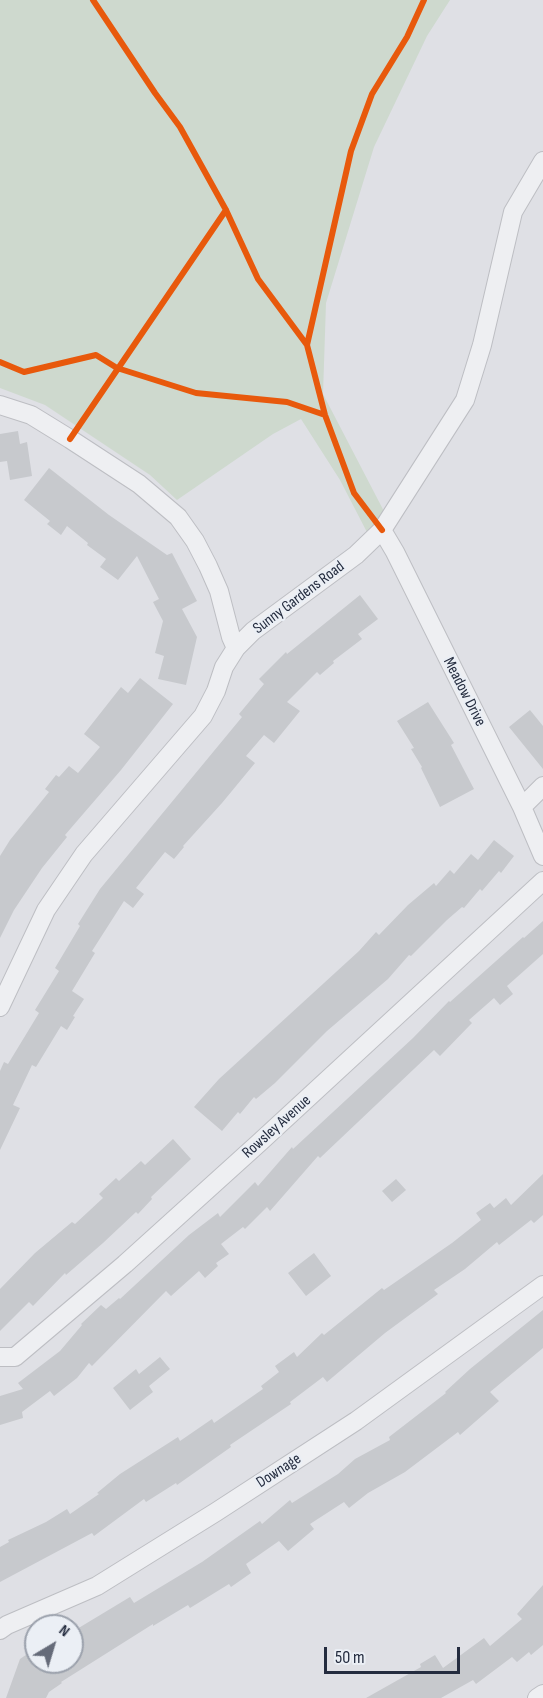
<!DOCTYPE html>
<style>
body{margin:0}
#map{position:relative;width:543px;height:1698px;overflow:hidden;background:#dfe0e5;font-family:"Sofia Sans Condensed",sans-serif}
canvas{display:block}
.north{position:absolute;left:24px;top:1614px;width:60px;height:60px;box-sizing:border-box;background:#ebeff5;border:2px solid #9ba1ac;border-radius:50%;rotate:38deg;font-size:16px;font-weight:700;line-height:24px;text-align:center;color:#242c3f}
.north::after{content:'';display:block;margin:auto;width:21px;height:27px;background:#656b79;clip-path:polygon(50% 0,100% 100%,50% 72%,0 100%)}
.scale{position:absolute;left:324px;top:1647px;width:136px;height:27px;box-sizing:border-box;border:3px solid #242c3f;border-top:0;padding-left:8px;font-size:18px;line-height:21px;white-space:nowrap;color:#242c3f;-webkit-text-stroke:4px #ebeff5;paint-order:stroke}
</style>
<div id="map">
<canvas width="543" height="1698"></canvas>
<div class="north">N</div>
<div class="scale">50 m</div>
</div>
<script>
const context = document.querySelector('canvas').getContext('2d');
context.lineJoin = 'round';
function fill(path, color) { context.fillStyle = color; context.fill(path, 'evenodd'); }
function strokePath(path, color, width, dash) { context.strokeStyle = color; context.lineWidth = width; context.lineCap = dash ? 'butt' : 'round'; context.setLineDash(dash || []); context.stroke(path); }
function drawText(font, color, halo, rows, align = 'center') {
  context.font = font + ' "Sofia Sans Condensed",sans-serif'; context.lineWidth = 4.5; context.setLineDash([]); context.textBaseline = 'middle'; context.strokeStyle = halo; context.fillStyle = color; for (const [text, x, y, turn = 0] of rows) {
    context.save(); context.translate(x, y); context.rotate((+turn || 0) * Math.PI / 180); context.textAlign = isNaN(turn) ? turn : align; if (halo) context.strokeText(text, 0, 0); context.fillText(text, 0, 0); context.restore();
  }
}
const green = new Path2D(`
 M0,0H450L427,36L374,147L326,303L323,394L388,519L371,540L340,480L301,419L273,434L177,500L150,475L45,405L0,388Z`);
const building = new Path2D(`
 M18,431L20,444L27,442L32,476L10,480L7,461L0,462V434Z
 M49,468L109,515L167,555L172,553L197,601L182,609L197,637L186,685L158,679L164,656L155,653L163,621L153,602L159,599L137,556L118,580L100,567L106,559L87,545L88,543L67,526L61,535L47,524L50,521L24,500Z
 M360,595L378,619L358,634L362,639L333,661L334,663L320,675L317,672L287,702L300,711L274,743L264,735L246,756L255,763L222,803L183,846L184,847L174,859L165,852L136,888L144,894L133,908L124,901L92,951L95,953L72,991L84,999L73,1016L75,1017L67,1030L61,1026L36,1067L32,1065L13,1105L20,1108L0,1150V1071L4,1062L8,1064L39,1013L35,1010L59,971L55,968L80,926L78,924L100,889L242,717L239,714L264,684L259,679L286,652L287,654Z
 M140,678L173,704L121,770L65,835L67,837L42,868L14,910L0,938V856L10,840L49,792L45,789L56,775L59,777L69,766L78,773L100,747L84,734L121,687L128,693Z
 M428,702L454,743L451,745L474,789L440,807L421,768L422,767L411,749L414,748L397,721Z
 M530,710L543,726V769L509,727Z
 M494,840L514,856L501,873L499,871L482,891L480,889L464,908L462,907L447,920L411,956L409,955L388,979L327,1031L275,1083L256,1099L254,1097L240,1114L238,1112L222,1131L194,1107L219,1079L359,951L376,932L379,935L408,905L434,883L436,886L450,870L454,874L471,854L478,860Z
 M543,921V954L507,986L513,994L500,1005L494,998L469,1020L472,1023L440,1056L434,1050L320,1158L318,1156L270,1211L267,1207L245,1229L243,1227L221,1244L229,1254L216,1263L218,1266L205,1278L199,1271L171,1296L166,1291L92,1366L89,1363L77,1378L54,1396L50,1391L22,1412L23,1418L0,1425V1396L23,1389L18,1383L60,1351L82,1325L81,1324L101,1305L106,1309L119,1298L120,1299L189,1235L218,1213L220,1217L255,1182L258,1186L292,1147L293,1149L413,1038L449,1001L450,1002L523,937L524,938Z
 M173,1139L191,1159L151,1197L152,1199L138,1214L136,1212L103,1243L66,1275L65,1273L33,1306L29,1302L0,1331V1289L35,1253L72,1222L75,1224L103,1198L99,1194L116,1178L119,1181L141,1161L145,1165Z
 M543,1174V1215L534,1223L531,1220L499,1245L497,1242L465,1269L434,1290L438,1294L385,1333L327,1382L323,1377L290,1402L291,1404L230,1445L231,1447L177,1485L176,1483L146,1502L144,1499L94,1536L92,1533L0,1582V1547L9,1542L8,1540L46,1522L67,1509L70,1514L99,1494L97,1493L120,1474L178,1437L180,1441L212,1419L214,1423L263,1389L261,1386L279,1372L275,1366L294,1352L297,1357L322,1333L324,1335L382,1288L384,1290L452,1243L481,1220L476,1213L490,1203L494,1208L506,1198L511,1205Z
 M396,1179L406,1190L392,1202L382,1191Z
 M314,1253L331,1276L306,1296L288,1273Z
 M543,1310V1348L490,1392L499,1401L460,1435L458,1432L405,1472L368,1493L349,1508L344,1502L310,1524L314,1529L288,1551L279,1541L246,1564L251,1573L231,1587L229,1584L190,1608L188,1605L153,1626V1624L61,1682L62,1683L49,1692L46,1698H6L20,1659L36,1648V1662H72V1632L130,1597L134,1603L202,1562L260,1521L262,1524L290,1500L292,1503L338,1474L355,1459L390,1440L389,1437L446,1393L445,1392L470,1369Z
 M160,1357L170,1369L149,1386L153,1392L130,1410L113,1388L136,1369L139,1374Z
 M543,1585V1645L531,1655L529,1652L517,1662L512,1657L476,1684L473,1680L441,1698H366L421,1667L420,1664L435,1655L443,1668L484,1638L490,1646L522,1619L517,1614Z`);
const minor = new Path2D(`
 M0,405L31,415L70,439L139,484L178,517L195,541L208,566L219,591L231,637L236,648
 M382,530L395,552L522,807L543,856
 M522,807L543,786
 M0,1007L46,910L84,854L203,716L216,691L224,667L236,648L253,631L356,555L382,530L465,400L482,345L513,212L543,161
 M0,1357H15L125,1264L260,1142L543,881
 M0,1630L7,1625L97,1586L216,1512L356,1421L543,1285
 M537,1698L543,1694`);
const cycleway = new Path2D(`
 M93,0L155,93L180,127L226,210L258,279L307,345L325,415L354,493L382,530
 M307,345L351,151L372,94L407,37L424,0
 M0,362L24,372L96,355L117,368L196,393L287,402L325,415
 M70,439L226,210`);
const streetNames = [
 ["Sunny Gardens Road",299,598,-37],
 ["Meadow Drive",464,692,63],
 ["Rowsley Avenue",277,1127,-42],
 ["Downage",279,1471,-33]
];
fill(green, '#ced9ce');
fill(building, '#c7c9cd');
strokePath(minor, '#bdbec3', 20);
strokePath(minor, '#eeeff2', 18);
strokePath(cycleway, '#e8590c', 6);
drawText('16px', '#242c3f', '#ebeff5', streetNames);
</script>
